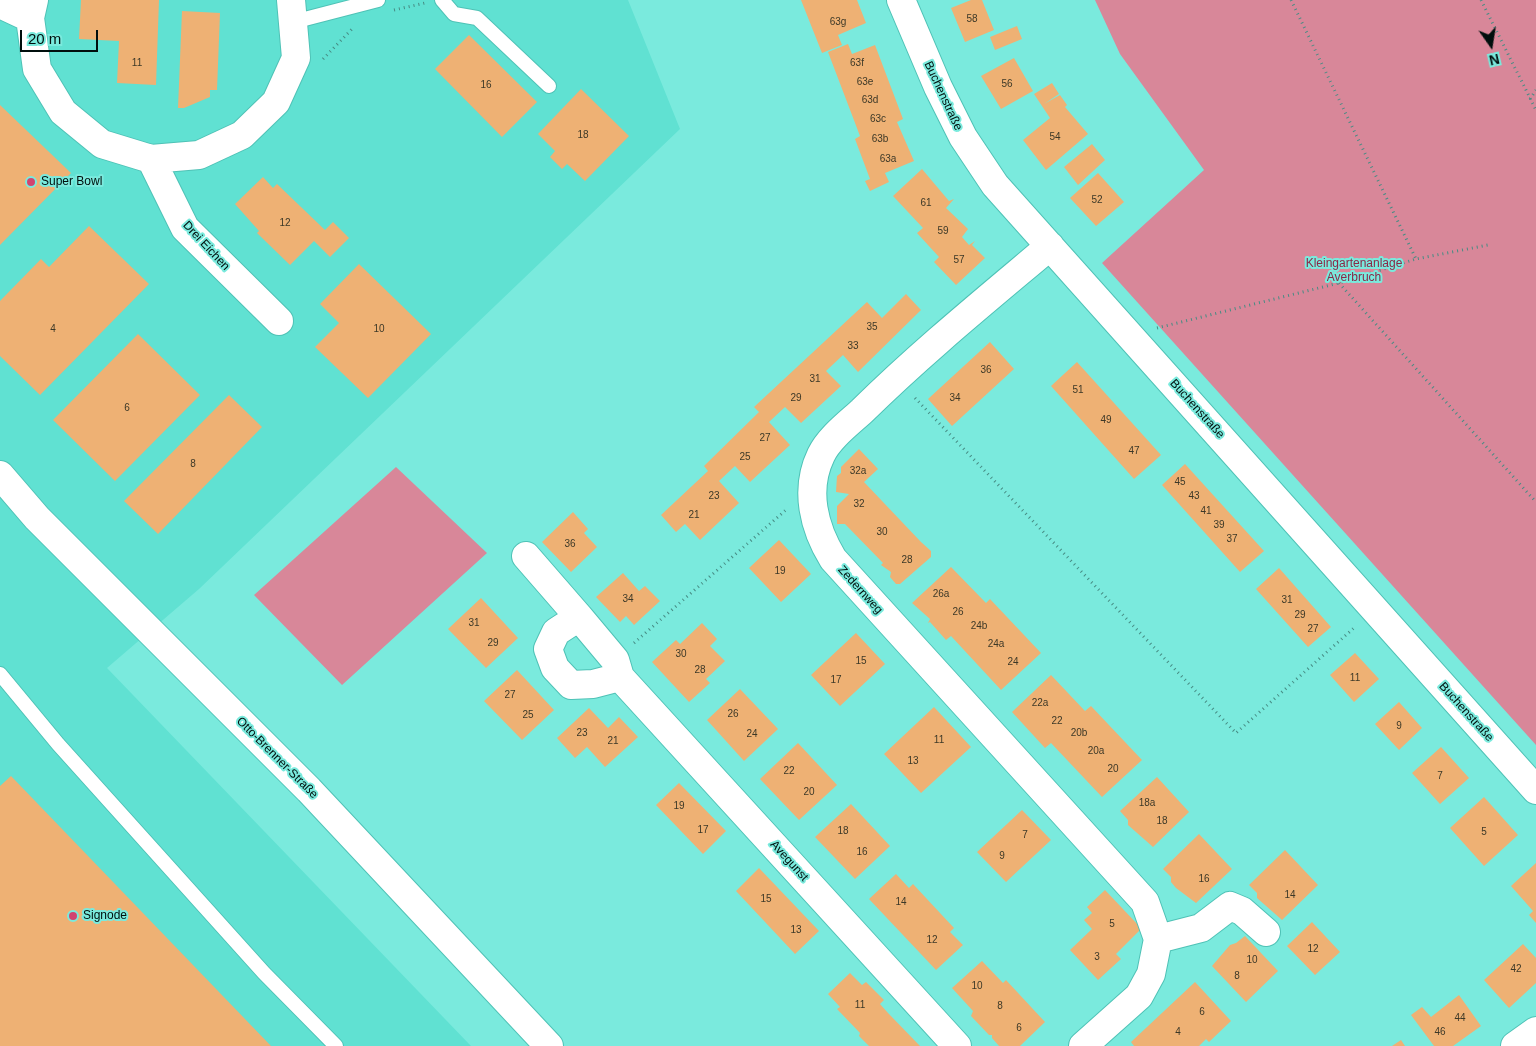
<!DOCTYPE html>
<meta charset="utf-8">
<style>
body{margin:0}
#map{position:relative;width:1536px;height:1046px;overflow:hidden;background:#7aeadd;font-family:Helvetica,sans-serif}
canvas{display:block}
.north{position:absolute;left:1466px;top:20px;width:50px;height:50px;-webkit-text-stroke:4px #7aeadd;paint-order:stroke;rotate:167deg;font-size:14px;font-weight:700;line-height:20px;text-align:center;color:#000f0d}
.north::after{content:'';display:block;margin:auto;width:18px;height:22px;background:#000f0d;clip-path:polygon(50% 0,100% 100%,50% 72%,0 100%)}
.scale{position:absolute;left:20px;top:30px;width:78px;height:22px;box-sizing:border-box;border:2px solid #000f0d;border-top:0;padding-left:6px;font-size:15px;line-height:18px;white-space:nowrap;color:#000f0d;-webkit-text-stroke:4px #7aeadd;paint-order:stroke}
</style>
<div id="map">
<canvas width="1536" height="1046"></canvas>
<div class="north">N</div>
<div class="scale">20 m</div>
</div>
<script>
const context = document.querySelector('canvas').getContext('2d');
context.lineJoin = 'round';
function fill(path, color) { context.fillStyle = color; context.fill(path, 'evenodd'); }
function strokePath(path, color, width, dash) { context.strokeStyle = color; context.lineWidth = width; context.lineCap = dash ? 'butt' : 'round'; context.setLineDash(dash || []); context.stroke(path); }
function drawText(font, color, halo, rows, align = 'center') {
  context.font = font + ' Helvetica,sans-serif'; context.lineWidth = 4; context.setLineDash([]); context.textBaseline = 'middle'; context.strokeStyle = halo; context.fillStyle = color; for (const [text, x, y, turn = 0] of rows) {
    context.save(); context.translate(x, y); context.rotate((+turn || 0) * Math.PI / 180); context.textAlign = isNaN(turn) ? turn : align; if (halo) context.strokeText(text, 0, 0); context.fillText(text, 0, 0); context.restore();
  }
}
const built = new Path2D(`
 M0,0H628L680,129L199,589L107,668L471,1046H0Z`);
const green = new Path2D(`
 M1095,0H1536V745L1102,263L1204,170L1120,54Z
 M396,467L487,553L342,685L254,595Z`);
const building = new Path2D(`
 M81,0H159L156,85L117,83L119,41L79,39Z
 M801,0H857L866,23L838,35L842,45L822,53Z
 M971,0H982L994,30L965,42L951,8Z
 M182,11L220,13L217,90H210V97L184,108H178Z
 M1017,26L1022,39L995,50L990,37Z
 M469,35L537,102L502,137L435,69Z
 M848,44L852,54L875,45L903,119L897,122L914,161L885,173L889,182L870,191L865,181L870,179L855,139L860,136L828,52Z
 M1014,58L1033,91L1001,109L981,76Z
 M1052,83L1059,94L1044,104L1060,95L1067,105L1065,107L1088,134L1046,170L1023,140L1050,118L1034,94Z
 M581,89L629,136L585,181L567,164L562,169L550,157L555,151L538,134Z
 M0,105L71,173L0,245Z
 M1092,144L1105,160L1078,185L1064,167Z
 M922,169L949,201L954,199L946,208L968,229L962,237L969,245L975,241L972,245L985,258L956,285L934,262L939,257L917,233L923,228L893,196Z
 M1098,173L1124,202L1096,226L1070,198Z
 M263,177L273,188L277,184L325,230L333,222L349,238L330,257L314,241L290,265L257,233L259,231L235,204Z
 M89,226L149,284L40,395L0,356V301L41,259L49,267Z
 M359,264L431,334L368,398L315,347L339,323L320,304Z
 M906,294L921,310L858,372L843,355L826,371L841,386L801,423L785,407L769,422L790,445L750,482L735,466L719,481L739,503L700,540L685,524L676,532L661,515L708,471L704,466L759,412L754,407L867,302L882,318Z
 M138,334L200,395L115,481L53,420Z
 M990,342L1014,369L952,426L928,399Z
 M1077,362L1161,455L1134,479L1051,386Z
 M229,395L262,427L158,534L124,501Z
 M859,449L878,469L864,482L921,542L931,551V557L900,584H896L890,577L891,572L881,565L883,563L845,524H837V506L849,494L836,492L837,476L841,473V467Z
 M1185,464L1264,551L1240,572L1162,485Z
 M573,512L588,529L584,533L597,547L571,572L542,542Z
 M779,540L811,574L781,602L749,568Z
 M951,567L986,603L990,599L1041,653L1001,690L951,636L946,640L930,622L928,623L930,619L912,603Z
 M1279,568L1331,627L1308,647L1256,589Z
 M623,573L639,591L645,586L660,601L634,625L626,616L620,622L596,597Z
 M481,598L518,638L486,668L448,629Z
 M702,623L717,639L710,646L725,661L706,679L710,683L689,702L652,662L676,640L680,644Z
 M856,633L885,664L840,706L811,675Z
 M1355,653L1379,679L1354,702L1330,675Z
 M517,670L554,710L522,740L484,701Z
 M1051,675L1085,711L1091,706L1142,760L1102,797L1051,743L1045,748L1012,712Z
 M740,689L778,729L744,761L707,720Z
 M1399,702L1422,728L1399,750L1375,724Z
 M934,707L971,747L921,793L884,754Z
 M589,708L608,728L619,717L638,737L605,767L587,747L575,758L557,738Z
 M798,743L837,785L799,820L760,779Z
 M1441,747L1469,778L1440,804L1412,773Z
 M11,776L271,1046H0V786Z
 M1157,777L1189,812L1153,847L1128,825V820L1120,811Z
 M679,783L726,831L703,854L656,805Z
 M1484,797L1518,835L1484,866L1450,828Z
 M851,804L890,846L855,879L815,837Z
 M1022,810L1051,840L1006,882L977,852Z
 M1199,834L1232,869L1196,903L1176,888L1171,882V877L1163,869Z
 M1285,850L1318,885L1282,920L1257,898V893L1249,885Z
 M1536,863V923L1529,915L1533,911L1511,886Z
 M759,868L819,931L795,954L736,891Z
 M896,874L909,888L913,884L954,928L950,932L963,945L936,970L869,899Z
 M1105,890L1140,927L1139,931L1116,954L1121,959L1098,980L1070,950L1092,929L1084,920L1092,913L1087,907Z
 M1312,922L1340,952L1315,975L1287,946Z
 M1245,936L1278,971L1246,1002L1212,966L1230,945L1236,943Z
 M1523,944L1536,958V983L1509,1008L1484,980Z
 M982,961L1003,983L1006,980L1045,1022L1020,1046H999L992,1038V1035H989L971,1016L973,1011L952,988Z
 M850,973L862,985L866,982L884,1000L880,1004L888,1013L920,1046H869L859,1036L860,1033L837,1009L840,1007L828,994Z
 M1195,982L1231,1021L1209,1042L1206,1039L1199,1046H1134L1131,1042Z
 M1459,995L1481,1026L1453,1046H1434L1411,1015L1422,1007L1431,1017Z
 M1401,1040L1405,1046H1392Z`);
const path = new Path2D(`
 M1291,0L1416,259
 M1481,0L1536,110
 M394,10L425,3
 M323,59L353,28
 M1530,99L1536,90
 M1339,283L1536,502
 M1157,328L1339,283L1416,259L1488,245
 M915,398L1236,733L1355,627
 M634,643L787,509`);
const lane = new Path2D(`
 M442,0L454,14L477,18L549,86
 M293,22L378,0
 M0,674L58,744L264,973L336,1046`);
const street = new Path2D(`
 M34,0L30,18L37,69L63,112L102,144L151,159L199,155L242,135L276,102L296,58L291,0
 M901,0L938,87L963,137L995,185L1536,790
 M0,4L30,18
 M151,159L185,228L279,321
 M1050,246C986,300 922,352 862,411C849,423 829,438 821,455C804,490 814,528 833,559L1145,902L1158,939L1151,974L1139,996L1083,1046
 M526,556L579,617
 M620,677L593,684L571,685L555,668L548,649L556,632L579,617L615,660L620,677L957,1046
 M1158,939L1201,928L1230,906L1242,911L1266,932
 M1515,1046L1536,1031`);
const secondary = new Path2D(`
 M0,475L37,518L309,790L549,1046`);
const markers = [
 [31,182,5,"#d14470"],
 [73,916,5,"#d14470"]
];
const numberNames = [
 ["58",972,19],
 ["63g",838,22],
 ["11",137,63],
 ["63f",857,63],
 ["63e",865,82],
 ["56",1007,84],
 ["16",486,85],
 ["63d",870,100],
 ["63c",878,119],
 ["18",583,135],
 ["54",1055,137],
 ["63b",880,139],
 ["63a",888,159],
 ["52",1097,200],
 ["61",926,203],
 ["12",285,223],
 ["59",943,231],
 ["57",959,260],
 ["35",872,327],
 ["4",53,329],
 ["10",379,329],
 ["33",853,346],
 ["36",986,370],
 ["31",815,379],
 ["51",1078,390],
 ["29",796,398],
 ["34",955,398],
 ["6",127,408],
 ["49",1106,420],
 ["27",765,438],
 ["47",1134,451],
 ["25",745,457],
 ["8",193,464],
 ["32a",858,471],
 ["45",1180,482],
 ["23",714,496],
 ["43",1194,496],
 ["32",859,504],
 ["41",1206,511],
 ["21",694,515],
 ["39",1219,525],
 ["30",882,532],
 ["37",1232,539],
 ["36",570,544],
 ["28",907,560],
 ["19",780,571],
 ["26a",941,594],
 ["34",628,599],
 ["31",1287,600],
 ["26",958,612],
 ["29",1300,615],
 ["31",474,623],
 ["24b",979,626],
 ["27",1313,629],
 ["29",493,643],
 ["24a",996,644],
 ["30",681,654],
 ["15",861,661],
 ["24",1013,662],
 ["28",700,670],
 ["11",1355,678],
 ["17",836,680],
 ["27",510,695],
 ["22a",1040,703],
 ["26",733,714],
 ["25",528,715],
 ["22",1057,721],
 ["9",1399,726],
 ["23",582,733],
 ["20b",1079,733],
 ["24",752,734],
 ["11",939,740],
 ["21",613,741],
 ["20a",1096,751],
 ["13",913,761],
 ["20",1113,769],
 ["22",789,771],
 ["7",1440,776],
 ["20",809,792],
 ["18a",1147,803],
 ["19",679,806],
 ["18",1162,821],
 ["17",703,830],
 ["18",843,831],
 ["5",1484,832],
 ["7",1025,835],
 ["16",862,852],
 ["9",1002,856],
 ["16",1204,879],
 ["14",1290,895],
 ["15",766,899],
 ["14",901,902],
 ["5",1112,924],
 ["13",796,930],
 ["12",932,940],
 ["12",1313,949],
 ["3",1097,957],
 ["10",1252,960],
 ["42",1516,969],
 ["8",1237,976],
 ["10",977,986],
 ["11",860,1005],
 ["8",1000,1006],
 ["6",1202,1012],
 ["44",1460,1018],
 ["6",1019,1028],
 ["4",1178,1032],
 ["46",1440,1032]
];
const streetNames = [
 ["Buchenstraße",943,96,65],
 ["Drei Eichen",206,246,47],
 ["Buchenstraße",1197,409,48],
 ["Zedernweg",860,590,48],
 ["Buchenstraße",1466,712,48],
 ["Otto-Brenner-Straße",277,758,45],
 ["Avegunst",789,861,48]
];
const poiNames = [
 ["Super Bowl",41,182],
 ["Signode",83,916]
];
const parkNames = [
 ["Kleingartenanlage",1354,264],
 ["Averbruch",1354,278]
];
fill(built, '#60e1d2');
fill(green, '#d88799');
fill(building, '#eeb174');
strokePath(lane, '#4fc2b6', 16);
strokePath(street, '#4fc2b6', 30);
strokePath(secondary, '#4fc2b6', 30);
strokePath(path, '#468c84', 3, [1, 4]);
strokePath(lane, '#fff', 14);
strokePath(street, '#fff', 28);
strokePath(secondary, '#fff', 28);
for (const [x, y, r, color] of markers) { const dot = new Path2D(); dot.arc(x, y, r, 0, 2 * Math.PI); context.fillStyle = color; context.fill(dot); strokePath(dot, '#7aeadd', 2); }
drawText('10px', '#3c3827', null, numberNames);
drawText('12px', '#000f0d', '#7aeadd', streetNames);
drawText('12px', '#000f0d', '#7aeadd', poiNames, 'left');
drawText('12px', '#8a2847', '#7aeadd', parkNames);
</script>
